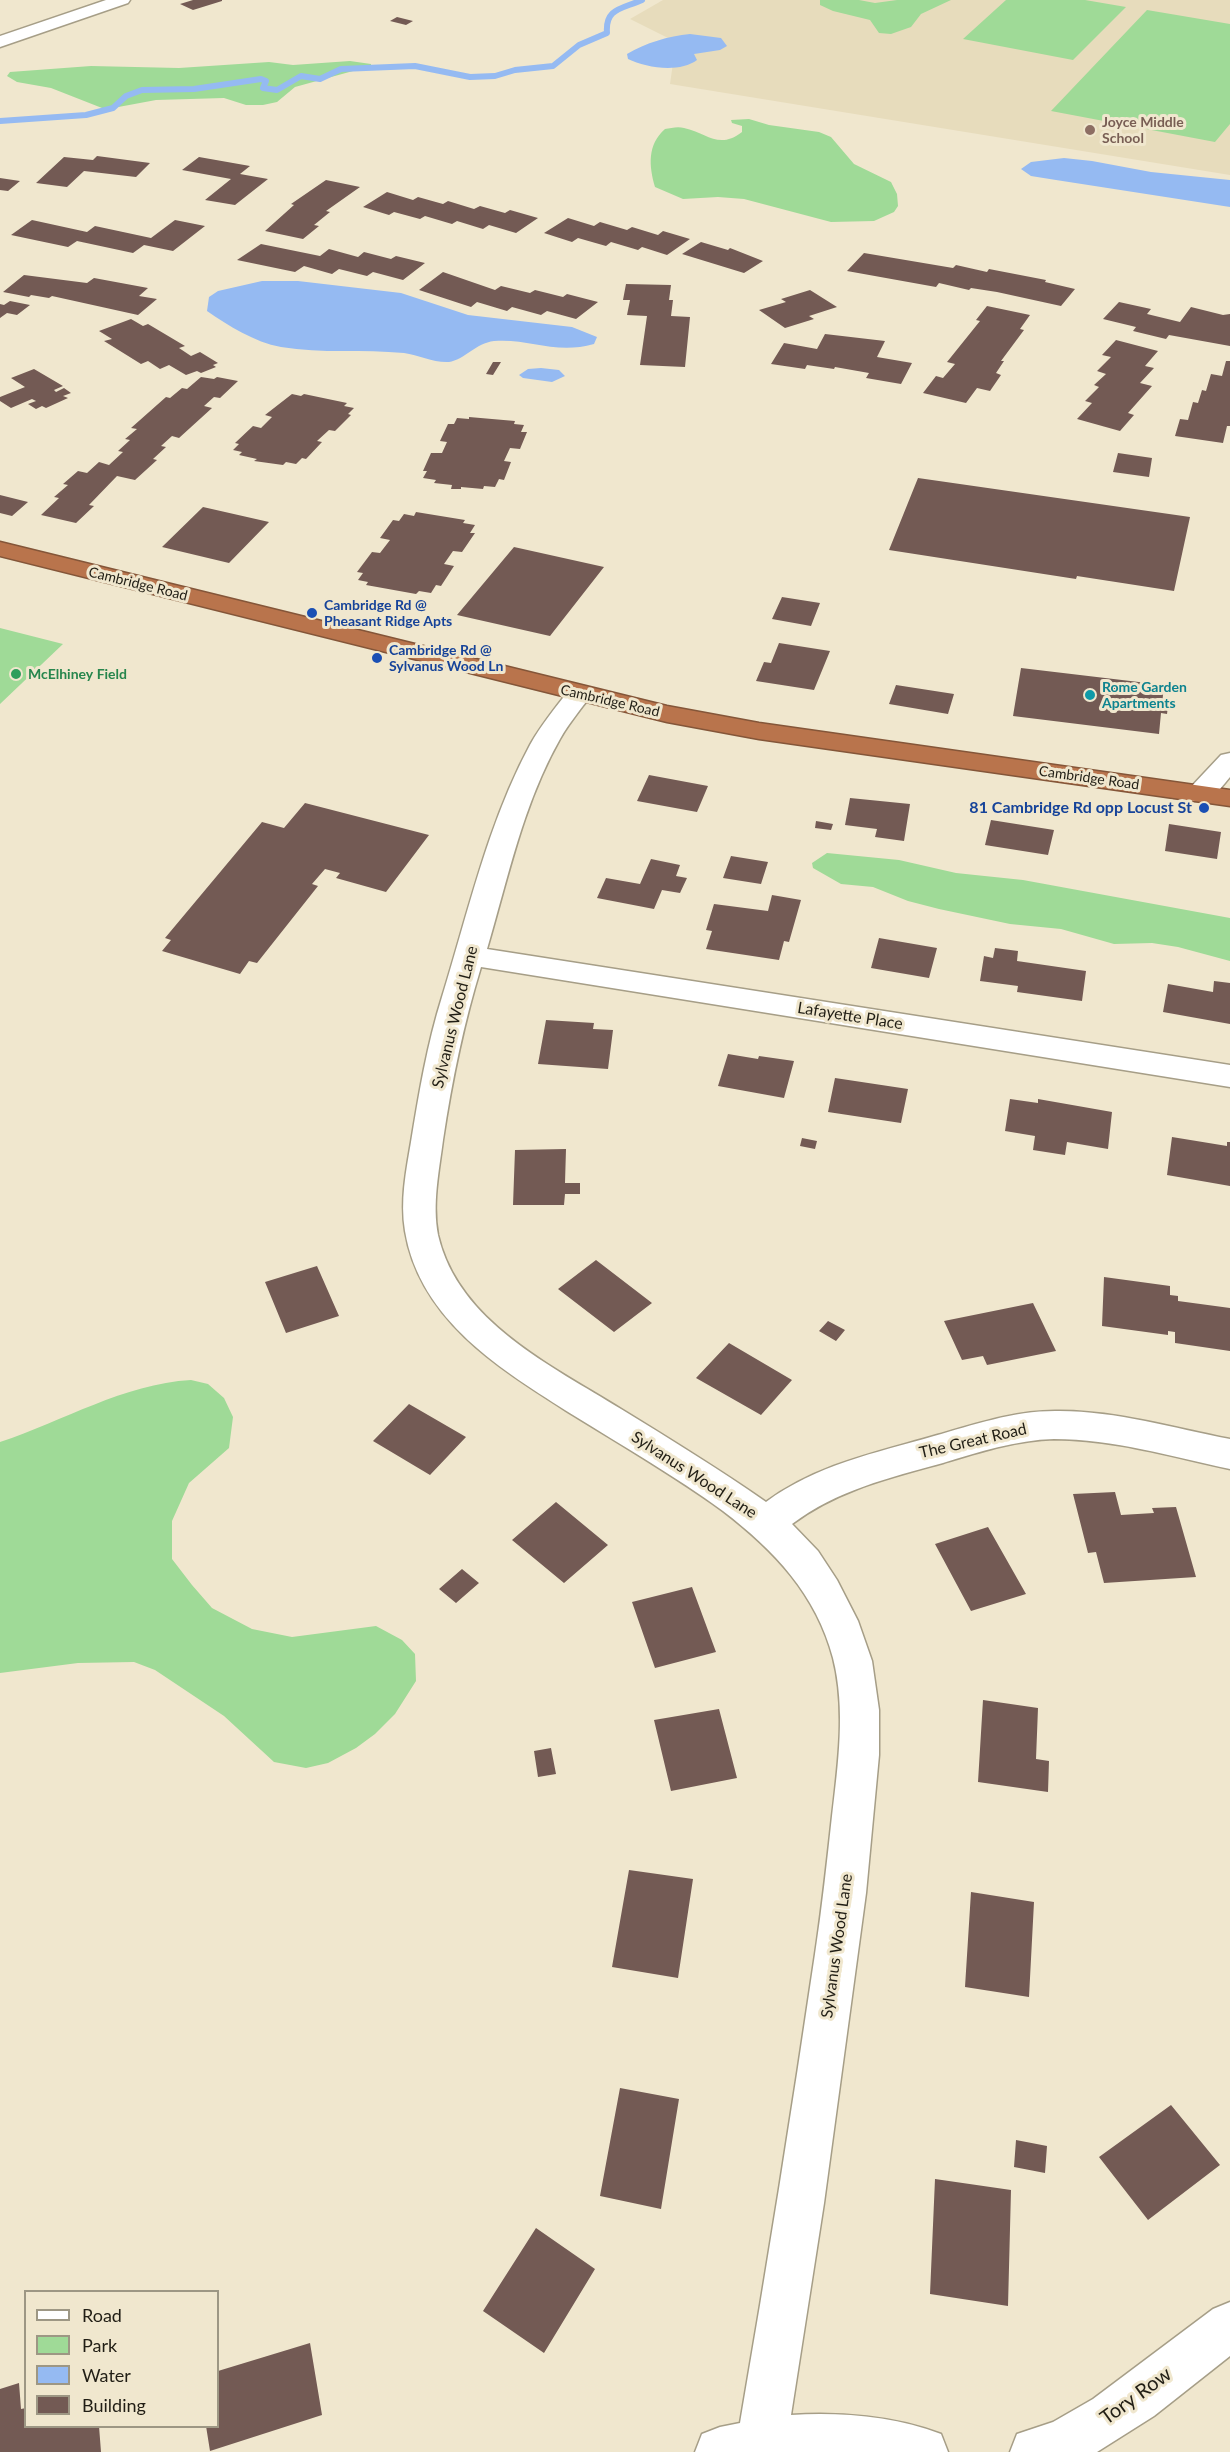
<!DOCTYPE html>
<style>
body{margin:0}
#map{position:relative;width:1230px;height:2452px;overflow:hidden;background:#f0e7ce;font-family:Lato,sans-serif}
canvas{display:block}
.legend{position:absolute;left:24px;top:2290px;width:195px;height:138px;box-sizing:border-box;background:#f0e7ce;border:2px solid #9d9784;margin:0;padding:8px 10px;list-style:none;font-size:18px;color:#211e15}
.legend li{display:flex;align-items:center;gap:12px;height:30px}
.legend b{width:30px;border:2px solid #9d9784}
</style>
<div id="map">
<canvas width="1230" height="2452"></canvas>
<ul class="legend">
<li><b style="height:8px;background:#fff"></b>Road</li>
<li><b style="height:16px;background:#9fda97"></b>Park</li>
<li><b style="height:16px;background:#95baf2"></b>Water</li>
<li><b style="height:16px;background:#735a54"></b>Building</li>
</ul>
</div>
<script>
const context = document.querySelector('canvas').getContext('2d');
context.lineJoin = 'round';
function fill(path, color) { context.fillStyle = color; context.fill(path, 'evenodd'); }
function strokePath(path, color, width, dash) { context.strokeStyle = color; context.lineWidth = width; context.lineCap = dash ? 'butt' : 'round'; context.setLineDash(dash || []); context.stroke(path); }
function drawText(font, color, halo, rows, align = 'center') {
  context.font = font + ' Lato,sans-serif'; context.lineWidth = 6; context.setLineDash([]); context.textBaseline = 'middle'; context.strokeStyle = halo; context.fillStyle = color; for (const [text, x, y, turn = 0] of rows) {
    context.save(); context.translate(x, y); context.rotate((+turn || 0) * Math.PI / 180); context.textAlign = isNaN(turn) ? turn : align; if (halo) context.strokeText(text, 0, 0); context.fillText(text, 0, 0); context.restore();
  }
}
const built = new Path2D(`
 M663,0H1230V175L670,84L676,42L630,19Z`);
const green = new Path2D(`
 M820,0H859L875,3L897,0H951L921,14L911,27L891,34L879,33L870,20L833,11L820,5Z
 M1006,0H1085L1126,7L1073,60L963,39Z
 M1147,10L1230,24V124L1215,142L1051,111Z
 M350,61L371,64V66L295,87L277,102L263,105H246L224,98L156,100L113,108H102L51,88L17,82L7,76L10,72L91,66L179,68L269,62L293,65Z
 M749,119L769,125L819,132L831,137L854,164L891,182L897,194L898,206L894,212L874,221L831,222L744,199L718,197L683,199L655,187C649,166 647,145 665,129C671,128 678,126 684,128C707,133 719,150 742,132V126L732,123L731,120Z
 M0,628L63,644L0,704Z
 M827,853L899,860L956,873L1023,880L1230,918V961L1178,947L1152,943L1114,944L1061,929L1010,924L939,909L908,901L873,887L841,884L813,868L812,863Z
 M191,1380L208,1384L224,1398L233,1417L229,1448L189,1483L172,1521V1559L192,1585L212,1608L252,1629L292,1637L376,1626L402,1640L415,1654L416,1681L395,1714L375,1734L356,1748L328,1763L306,1768L274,1762L224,1716L155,1670L134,1662L78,1663L0,1673V1442C64,1421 123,1384 191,1380Z`);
const water = new Path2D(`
 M690,34L721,38L727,46L720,50L694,54L697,60C680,73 646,68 628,59L627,54C646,43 668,36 690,34Z
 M1064,158L1092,161L1151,172L1230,180V207L1056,180L1031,176L1021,169L1031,162Z
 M262,281H298L401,293L468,315L572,327L597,337L594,344C555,355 529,338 494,341C476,343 464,360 449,362C434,363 419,355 404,353C363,349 322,354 281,347C254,342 229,326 207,311L209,297L218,291Z
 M541,368L559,370L565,376L552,382L523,378L519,375L528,369Z`);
const stream = new Path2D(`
 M0,121L86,115L113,108L126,96L142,90L194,89L261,79L266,81L263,88L277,90L301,76L320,79L341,69L415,66L470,77L495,76L515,70L553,66L579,45L607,33C605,8 622,9 642,0`);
const building = new Path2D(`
 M193,0H222V1L193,10L180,4Z
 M397,17L413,21L406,25L390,21Z
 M97,156L150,163L136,177L84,171L67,187L36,183L64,157L93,160Z
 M199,157L250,166L240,174L268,179L235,205L205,200L231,179L182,170Z
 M0,178L20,181L8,191L0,190Z
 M326,180L360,187L326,211L330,212L314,225L319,226L303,239L265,231L294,205L291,204Z
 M387,192L413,200L418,197L443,204L448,201L474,209L480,206L505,213L510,210L538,218L516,233L489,225L483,229L457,221L452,224L425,216L420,219L394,212L389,215L363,207Z
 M568,218L594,226L600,222L627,230L632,227L658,235L663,231L690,239L667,255L642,247L638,250L611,242L606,246L578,238L572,242L544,233Z
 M32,220L87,232L95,226L151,238L175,220L205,226L173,251L144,245L133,253L77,241L68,247L11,235Z
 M701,242L728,250L730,248L763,261L744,273L682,254Z
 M261,244L320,256L329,249L358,257L364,252L391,259L396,256L425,263L403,280L373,272L367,276L339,269L332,274L304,266L295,272L237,260Z
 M864,253L953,268L956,265L987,272L989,269L1046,280L1045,282L1075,289L1061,306L997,292L971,288L969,290L939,283L936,287L847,271Z
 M443,272L495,290L501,286L530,293L535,290L563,297L567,294L598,302L576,319L547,311L541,315L512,307L507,311L477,302L471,307L419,290Z
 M24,275L87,283L94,278L148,288L139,296L157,299L138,315L52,296L49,298L31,295L29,297L3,292Z
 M626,284L671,285L669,300H673L671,316L690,317L685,367L640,365L647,316L627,315L630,300H623Z
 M810,290L837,307L809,316L814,319L785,328L759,310L786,302L781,299Z
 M10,301L30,305L17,315L7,313L0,318V304L4,305Z
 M1119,302L1151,309L1147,314L1180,322L1191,307L1223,315L1230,314V346L1169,335L1166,339L1133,331L1136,327L1103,319Z
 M987,306L1030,315L1020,329L1024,330L1001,361H1004L996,373L1001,375L990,391L977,388L966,403L923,393L936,376L943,378L955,364L947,362L980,321L976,320Z
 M131,319L143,326L148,324L185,346L179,348L191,356L200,352L218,363L213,365L216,367L201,373L197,371L186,375L169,365L160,369L148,361L141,364L104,341L112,339L99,331Z
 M825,334L885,341L877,357L912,363L901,384L866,378L869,373L835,367L834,369L807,365L805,369L771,364L784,343L817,349Z
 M1116,340L1158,351L1145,366L1154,368L1140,383L1152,386L1128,413L1134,415L1120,431L1077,419L1092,403L1085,401L1099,387L1094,385L1106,374L1097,371L1111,357L1102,355Z
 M1226,361H1230V426H1227L1223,443L1175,436L1180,419L1188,420L1193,402L1198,403L1202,390L1206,391L1211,374L1222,376Z
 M493,362H501L493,375L486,374Z
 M34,369L63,386L54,390L56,392L64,388L71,393L63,396L68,398L46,408L42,406L36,409L28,404L36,401L32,399L11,408L0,401V397L25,387L11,378Z
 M201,377L214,379L217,377L238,381L220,398L214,397L204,406L212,408L179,438L172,436L161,446L166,447L153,459L157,460L135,480L117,476L89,505L94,506L76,523L41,515L59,498L54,497L68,485L63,484L78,471L87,473L99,462L109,465L123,452L118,451L130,440L125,439L137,429L131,428L166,397L170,398L182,388L187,389Z
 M292,394L301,396L304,394L347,403L344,406L354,408L348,414L351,415L335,431L329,430L317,441L322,442L306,459L302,458L296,464L286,462L283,465L254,461L257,459L239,455L242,452L233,450L239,444L235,443L253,426L261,428L272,417L265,415Z
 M469,417L515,421L514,424L524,425L521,432H527L520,449L510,448L504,461L511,462L504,480L499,479L495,487L484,486L483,489L461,487V489H451L452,485L434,483L436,480L423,478L427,471H423L431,453H442L447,442L440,441L448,424H454L457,418L469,419Z
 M1118,453L1152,458L1149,477L1113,472Z
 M918,478L1190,517L1174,591L1077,576L1076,579L889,550Z
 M0,495L28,502L12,516L0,513Z
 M203,507L269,522L229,563L162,547Z
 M416,512L465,520L463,523L475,525L470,533H475L462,552L453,551L444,564L454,566L441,586L436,585L431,593L419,591L416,594L366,585L368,582L358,580L363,573L357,572L372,552L380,553L390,540L380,538L393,520L399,521L404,514L414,516Z
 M514,547L604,567L550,636L457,615Z
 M782,597L820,603L811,626L772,619Z
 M779,643L830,651L814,690L756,681L764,662L771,663Z
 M1021,668L1164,685L1162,705L1168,706L1167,714L1161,713L1159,734L1013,716Z
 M896,685L954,694L948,714L889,704Z
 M649,775L708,786L697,812L637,801Z
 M850,798L910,804L904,841L875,837L877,829L845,825Z
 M305,803L429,835L386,892L336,878L340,873L325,869L312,884L318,886L257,963L249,961L240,974L162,951L171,940L165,938L262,822L284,828Z
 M991,820L1054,830L1048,855L985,845Z
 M816,821L833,824L831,830L815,828Z
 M1169,824L1221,832L1217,859L1165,851Z
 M731,856L768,862L761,884L723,878Z
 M651,859L680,865L676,876L687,878L680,893L662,890L654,909L597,898L606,878L640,884Z
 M772,895L801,900L789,942L784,941L779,960L706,949L712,931L706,930L714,904L768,911Z
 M879,938L937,948L929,978L871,968Z
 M995,948L1018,951L1017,961L1086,971L1082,1001L1017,992L1018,986L980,981L984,956L993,958Z
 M1214,981L1230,983V1024L1163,1012L1168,984L1213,992Z
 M546,1020L594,1023L593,1029L613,1030L608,1069L538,1064Z
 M728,1054L758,1059L759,1056L794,1061L784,1098L718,1086Z
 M835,1078L908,1089L901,1123L828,1112Z
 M1010,1099L1038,1103V1099L1112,1112L1108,1149L1067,1142L1065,1155L1033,1150L1035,1136L1005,1131Z
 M1172,1137L1227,1146V1142H1230V1186L1167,1175Z
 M802,1138L817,1141L815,1149L800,1146Z
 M566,1149L565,1183H580V1194H565L564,1205H513L515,1150Z
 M596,1260L652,1303L614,1332L558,1289Z
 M317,1266L339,1316L286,1333L265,1282Z
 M1104,1277L1170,1286V1295L1178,1296V1301L1230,1308V1351L1175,1343V1332L1168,1331V1335L1102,1326Z
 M1033,1303L1056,1351L987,1365L983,1356L962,1360L944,1321Z
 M828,1321L845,1330L836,1341L819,1331Z
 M729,1343L792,1380L761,1415L696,1378Z
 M409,1404L466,1437L430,1475L373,1441Z
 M1115,1492L1121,1515L1154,1513L1152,1508L1176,1507L1196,1577L1104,1583L1096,1552L1088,1553L1073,1494Z
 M556,1502L608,1545L564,1583L512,1540Z
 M988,1527L1026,1594L971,1611L935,1544Z
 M462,1569L479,1583L456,1603L439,1589Z
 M692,1587L716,1652L655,1668L632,1602Z
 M983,1700L1038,1708L1036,1759L1049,1761L1048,1792L978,1782Z
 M719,1709L737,1778L671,1791L654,1720Z
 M551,1748L556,1774L538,1777L534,1751Z
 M629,1870L693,1879L678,1978L612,1967Z
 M971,1892L1034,1902L1029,1997L965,1987Z
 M620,2088L679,2099L661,2209L600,2196Z
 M1171,2105L1220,2165L1148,2220L1099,2157Z
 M1016,2140L1047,2146L1045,2173L1014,2167Z
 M935,2179L1011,2190L1008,2306L930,2294Z
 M536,2228L595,2269L544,2353L483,2311Z
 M310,2343L322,2415L210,2451L206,2426H218V2371Z
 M19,2383L21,2409L26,2408V2426H99L101,2452H0V2389Z`);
const minor = new Path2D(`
 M106,0H130L128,3L0,47V36Z
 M579,686L588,689L592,694C581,709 569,723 560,739C523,804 508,878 487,949L1230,1065V1087L481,967C463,1026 452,1080 443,1140C439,1171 432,1204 438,1235C458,1322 552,1366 621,1409C670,1439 719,1469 766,1502C816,1465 875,1453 934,1436C973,1425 1013,1411 1055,1411C1113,1410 1173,1428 1230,1439V1469C1173,1457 1113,1439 1054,1439C1016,1440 979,1452 943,1463C889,1478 837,1490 792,1524L818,1551L837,1580L858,1621L872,1661L879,1710V1755L866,1893L824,2203L791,2415C839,2412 895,2416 941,2434L948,2452H695L702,2434L720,2427L740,2423C767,2267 792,2110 815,1954C822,1908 827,1862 832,1816C838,1765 846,1709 833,1658C816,1594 774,1550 723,1511C675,1476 623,1446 573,1415C502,1370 420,1321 405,1231C400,1201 406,1171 411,1142C419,1093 427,1045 442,997C468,913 488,823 530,745C541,725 556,707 570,689Z
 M1230,753V777C1218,791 1210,805 1190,800L1186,794L1190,788L1221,755Z
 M1230,2302V2356L1154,2416L1097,2452H1010L1017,2434L1053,2422L1093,2399L1213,2309Z`);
const highway = new Path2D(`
 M0,542L667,706L759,723L1230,790V806L759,739L667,722L0,556Z`);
const markers = [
 [1090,130,6,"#8d6e63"],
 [312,613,6,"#1a4fb4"],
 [377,658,6,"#1a4fb4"],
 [16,674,6,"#2e9e5b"],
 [1090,695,6,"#0f9aa8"],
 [1204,808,6,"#1a4fb4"]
];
const farEducationnames = [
 ["Joyce Middle",1102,122],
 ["School",1102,138]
];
const farStreetnames = [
 ["Cambridge Road",138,584,14],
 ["Cambridge Road",610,701,13],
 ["Cambridge Road",1089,778,8]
];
const farTransitnames = [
 ["Cambridge Rd @",324,605],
 ["Pheasant Ridge Apts",324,621],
 ["Cambridge Rd @",389,650],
 ["Sylvanus Wood Ln",389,666]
];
const farLeisurenames = [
 ["McElhiney Field",28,674]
];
const farCulturenames = [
 ["Rome Garden",1102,687],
 ["Apartments",1102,703]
];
const transitNames = [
 ["81 Cambridge Rd opp Locust St",1192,808]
];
const streetNames = [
 ["Lafayette Place",850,1016,9],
 ["Sylvanus Wood Lane",455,1017,-76],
 ["The Great Road",973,1441,-13],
 ["Sylvanus Wood Lane",694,1475,33],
 ["Sylvanus Wood Lane",837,1946,-82]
];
const nearStreetnames = [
 ["Tory Row",1136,2396,-36]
];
fill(built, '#e7dcbc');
fill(green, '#9fda97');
fill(water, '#95baf2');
strokePath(stream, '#95baf2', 6);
fill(building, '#735a54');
strokePath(minor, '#a69e87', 3);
strokePath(highway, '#845639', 3);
fill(minor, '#fff');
fill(highway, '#b9744c');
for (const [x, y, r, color] of markers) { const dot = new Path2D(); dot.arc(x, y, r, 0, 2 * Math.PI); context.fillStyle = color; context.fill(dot); strokePath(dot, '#f0e7ce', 2); }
drawText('bold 14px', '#785e54', '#f0e7ce', farEducationnames, 'left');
drawText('14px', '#211e15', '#f0e7ce', farStreetnames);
drawText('bold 14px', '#164399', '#f0e7ce', farTransitnames, 'left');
drawText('bold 14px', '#27864d', '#f0e7ce', farLeisurenames, 'left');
drawText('bold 14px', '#0d838f', '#f0e7ce', farCulturenames, 'left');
drawText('bold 16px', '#164399', '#f0e7ce', transitNames, 'right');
drawText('16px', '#211e15', '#f0e7ce', streetNames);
drawText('20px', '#211e15', '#f0e7ce', nearStreetnames);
</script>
